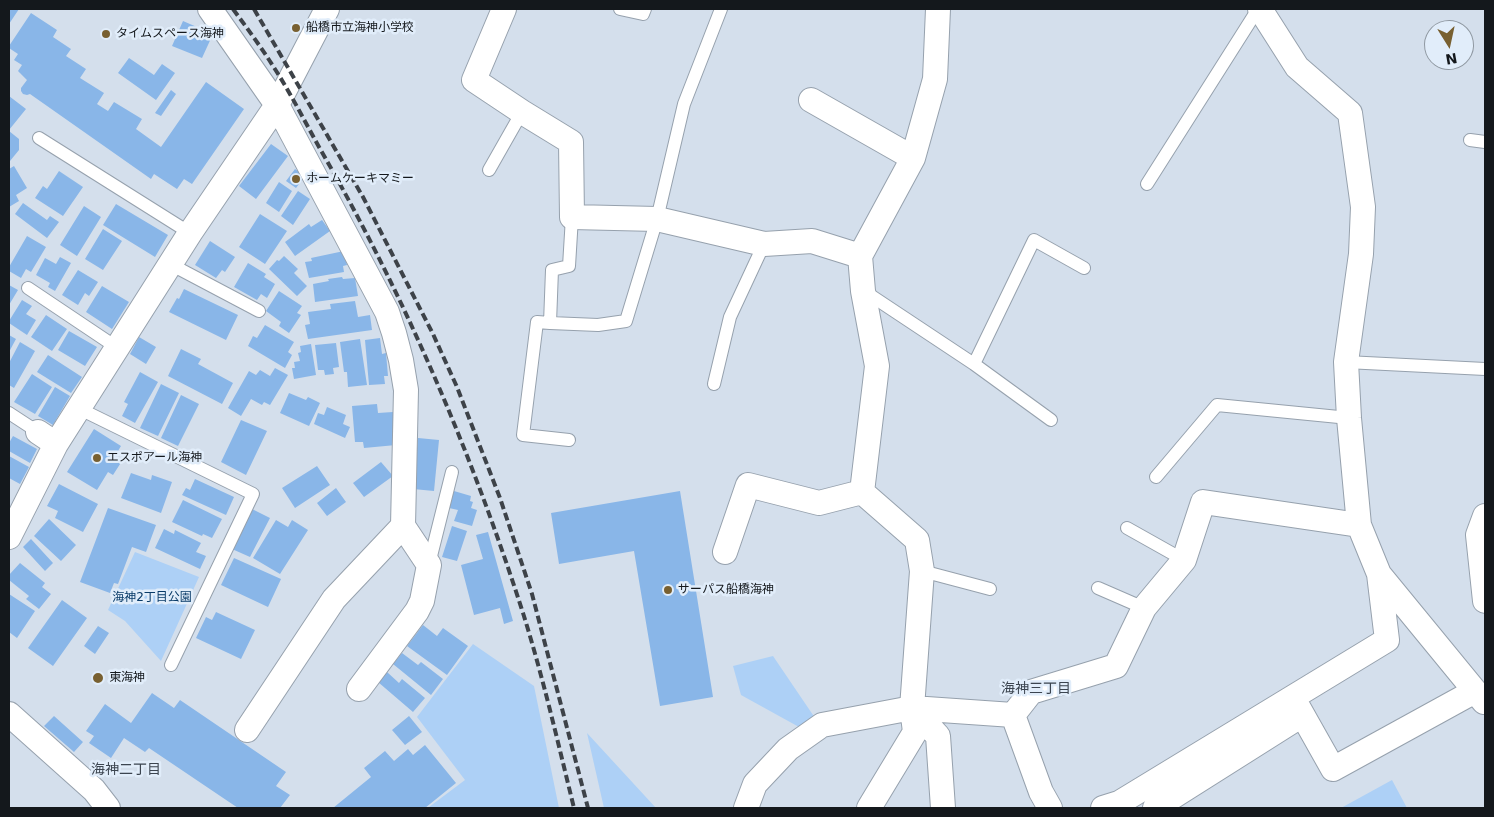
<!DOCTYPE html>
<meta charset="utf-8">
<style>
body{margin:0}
#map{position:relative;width:1494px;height:817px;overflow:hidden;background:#d4dfec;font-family:"DejaVu Sans",sans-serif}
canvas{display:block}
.frame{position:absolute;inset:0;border:10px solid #14181c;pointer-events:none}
.north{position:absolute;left:1424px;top:20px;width:50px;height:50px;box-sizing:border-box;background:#e1edfa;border:1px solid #8f98a1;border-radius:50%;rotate:170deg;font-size:14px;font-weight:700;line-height:20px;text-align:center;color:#14181c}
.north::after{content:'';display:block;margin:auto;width:18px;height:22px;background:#786031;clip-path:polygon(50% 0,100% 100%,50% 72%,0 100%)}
</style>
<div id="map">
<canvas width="1494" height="817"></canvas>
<div class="frame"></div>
<div class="north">N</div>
</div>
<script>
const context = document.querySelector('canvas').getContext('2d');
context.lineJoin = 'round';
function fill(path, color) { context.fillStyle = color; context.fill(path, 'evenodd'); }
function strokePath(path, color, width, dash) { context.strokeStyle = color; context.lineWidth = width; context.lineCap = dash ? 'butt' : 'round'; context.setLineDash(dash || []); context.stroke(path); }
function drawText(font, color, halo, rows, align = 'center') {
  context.font = font + ' "DejaVu Sans","Noto Sans JP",sans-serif'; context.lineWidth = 5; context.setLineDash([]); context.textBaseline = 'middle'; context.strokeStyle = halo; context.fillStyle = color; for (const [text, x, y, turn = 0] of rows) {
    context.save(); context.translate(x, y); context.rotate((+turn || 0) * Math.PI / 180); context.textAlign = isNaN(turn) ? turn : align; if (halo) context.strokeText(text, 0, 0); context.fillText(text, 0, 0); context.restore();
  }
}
const green = new Path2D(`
 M135,552L199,577L161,661L125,621L108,610Z
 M473,644L534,686L559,808L429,807L465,780L417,717Z
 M773,656L815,718L799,727L741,695L733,666Z
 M587,733L656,808H604Z
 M1392,780L1407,808H1341Z`);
const building = new Path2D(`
 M9,9H19L9,24Z
 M31,13L57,30L53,37L71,49L66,56L86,69L80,78L104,93L97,104L108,111L114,102L142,119L136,129L161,147L206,82L244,109L192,184L184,179L177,189L154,174L151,179L30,94L27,95L23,94L21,91V88L27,80L18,71L22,65L14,60L18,54L9,48V46Z
 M183,21L213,34L202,58L172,46Z
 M129,58L154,75L162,64L175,73L156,100L118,73Z
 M171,90L176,94L161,116L155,113Z
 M9,96L26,109L9,130Z
 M9,131L19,139V150L10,161L9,160Z
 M271,144L288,156L256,199L239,186Z
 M14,166L27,188L16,195L19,201L9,207V169Z
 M295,169L305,176L296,188L286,181Z
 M59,171L83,187L63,216L35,198L43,186L47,189Z
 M279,182L292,191L279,212L266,203Z
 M298,191L310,199L293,225L281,216Z
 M23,203L47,220L50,216L59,222L47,238L15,214Z
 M116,204L168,235L155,257L103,225Z
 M84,206L101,217L77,256L60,245Z
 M260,214L287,231L265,264L239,247Z
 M322,220L330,231L295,256L285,242L309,224L311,227Z
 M103,229L122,241L103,270L85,259Z
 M27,236L46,247L31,272L26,269L21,278L9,271V267Z
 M210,241L235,257L225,272L222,270L216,278L195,265Z
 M344,251L347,265L343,266L344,272L309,278L305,262L312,261L311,258Z
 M284,256L298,269L294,273L307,286L297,296L269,269L277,260L279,261Z
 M60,257L71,263L55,291L48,287L50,283L36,275L45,258L56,264Z
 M248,263L266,274L264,277L275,284L267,298L261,294L257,300L234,287Z
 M78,270L98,282L89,296L85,293L78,305L62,295Z
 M342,277L343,279L355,278L358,296L315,302L313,284L329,281L328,279Z
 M9,285L18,290L9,305Z
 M102,286L129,302L112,329L86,312Z
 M184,289L238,315L226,340L169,312L177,298L179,299Z
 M279,291L302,306L297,313L301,315L289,333L279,326L281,322L266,311Z
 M22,300L32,306L26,314L36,320L27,335L9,323V321Z
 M355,301L358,317L370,315L372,330L308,339L305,325L310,324L308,312L331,309L330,304Z
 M46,315L67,329L52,351L31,337Z
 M265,325L294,342L288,352L292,355L285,368L248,346L253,336L257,338Z
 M69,331L97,347L85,366L58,350Z
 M9,335L16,339L9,352Z
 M139,337L156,347L146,364L130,354Z
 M380,338L382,354L386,353L388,376H384L385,384L369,385L365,340Z
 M360,339L367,385L348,387L347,372H344L340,342Z
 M20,342L35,351L14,388L9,385V363Z
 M336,343L339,367L333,368L334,374L325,375L324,370H318L315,345Z
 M311,344L316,375L294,379L292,368H295L294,362L300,361L298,353L301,352L300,346Z
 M181,349L201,359L198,364L233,383L222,404L168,376Z
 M48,355L82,377L71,393L37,372Z
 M275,368L288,375L270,405L264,402L262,405L251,399L241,416L228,408L249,371L256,375L260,370L270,376Z
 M140,372L158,382L135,423L122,416L128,404L124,402Z
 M32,374L52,387L35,414L14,402Z
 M161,384L179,393L158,436L140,428Z
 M55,387L70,396L53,425L38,416Z
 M289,393L306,400L308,397L320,403L309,426L280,413Z
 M181,395L199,404L178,446L161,438Z
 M377,404L378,413L393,412L396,445L364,448L363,442H355L352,406Z
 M327,407L346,415L343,424L350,427L345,438L314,424L318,413L324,415Z
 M241,420L267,431L246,475L221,462Z
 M94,429L121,446L115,456L122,461L113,475L108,472L97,490L67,472Z
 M13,436L37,449L30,463L9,451V443Z
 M418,438L439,440L434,491L413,489Z
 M9,456L29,467L20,484L9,478Z
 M381,462L393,476L364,497L353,483Z
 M317,466L330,485L295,508L282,488Z
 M131,473L151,480L152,475L172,482L161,513L121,498Z
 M195,479L234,497L226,515L182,495L186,488L190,490Z
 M59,484L98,504L83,532L55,518L58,511L47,506Z
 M336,488L346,502L327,516L317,503Z
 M454,491L471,496L470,501L473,502L471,508L477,510L472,526L454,521L458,510L449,508Z
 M680,491L713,697L660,706L634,551L559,564L551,513Z
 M183,500L222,519L212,538L203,534L202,536L172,522Z
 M108,508L156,525L146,552L132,547L118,584L114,583L110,593L80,582Z
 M252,509L270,518L250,557L232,549Z
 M49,519L76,545L61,561L34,536Z
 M276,520L288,527L292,520L308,530L280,574L253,558Z
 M452,526L467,531L457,561L442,557Z
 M164,529L174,534L175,530L201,543L196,552L206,556L200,569L155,548Z
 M488,532L513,621L504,624L500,608L474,615L461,565L483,559L476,535Z
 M31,539L53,563L45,571L23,547Z
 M234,558L281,579L268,607L221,585Z
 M20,563L45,583L42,587L51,594L39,609L26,599L29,596L9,580V575Z
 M9,594L35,611L17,638L9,632Z
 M62,600L87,618L53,666L28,648Z
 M216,612L255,630L241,659L196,638L206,617L212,620Z
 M423,625L437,636L443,628L468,646L447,675L407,646Z
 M98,626L109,633L95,654L84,646Z
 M402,653L418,665L421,662L443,679L431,695L393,664Z
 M387,672L399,683L402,679L425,698L413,712L378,682Z
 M152,693L174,708L180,700L286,772L276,786L290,795L280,808H238L149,748L145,752L124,738L111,758L89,743L94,736L86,731L105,704L131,723Z
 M54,716L83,742L74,752L44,726Z
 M409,716L422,732L405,745L392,730Z
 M425,745L456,783L425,808H333L371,777L364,768L385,751L394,761L408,749L413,755Z`);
const service = new Path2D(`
 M620,9L643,14L645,9
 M39,138L190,233
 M1470,140L1485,142
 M489,170L522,112
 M1147,184L1258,9
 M170,264L259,311
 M28,288L116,347
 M864,291L974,364L1051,420
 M550,323L598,325L626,321L657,219L684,104L721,9
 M1346,362L1485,369
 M974,364L1034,240L1084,268
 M714,384L730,317L764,244
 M80,409L253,494L171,665
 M9,413L38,432
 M569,440L523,435L537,322L550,323L552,270L569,266L572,217
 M1156,477L1217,405L1349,418
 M1127,528L1184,560
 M429,564L452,472
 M922,571L990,589
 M1098,588L1144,608`);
const minor = new Path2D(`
 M210,9L277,105L387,312L394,333L401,360L406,390L403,526L429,565L422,601L417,611L359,689
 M504,9L474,80L522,112L571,142L572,217L657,219L764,244L812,241L860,256
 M811,100L913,158
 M38,432L56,444
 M1485,516L1478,535L1485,601
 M9,537L56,444L190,233L277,105L327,9
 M725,552L748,485L819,503L862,492
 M1379,574L1484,702
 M1293,698L1333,769L1475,691
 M912,708L938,736L943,808
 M9,714L94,790L108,808
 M1013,715L1041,792L1050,808
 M247,730L334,599L403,526
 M746,808L755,784L788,749L822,725L912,708L1013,715L1031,692L1116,666L1144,608L1184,560L1203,502L1359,525
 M869,808L915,732L912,708L922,571L917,540L862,492L877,366L863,291L860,256L913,158L935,79L938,9
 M1103,808L1119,803L1387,640L1379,574L1359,525L1349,418L1346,362L1361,254L1363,207L1350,113L1297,67L1260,9
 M1155,808L1302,715`);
const rail = new Path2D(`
 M233,9C247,28 261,47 273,66C290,92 304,120 319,147C404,294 471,451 523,613C543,677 558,743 574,808
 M254,9L363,197L433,334L457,387L500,498L532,594L588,808`);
const markers = [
 [296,28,5,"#786031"],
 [106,34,5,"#786031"],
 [296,179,5,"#786031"],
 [97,458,5,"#786031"],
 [668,590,5,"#786031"],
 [98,678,6,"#786031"]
];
const poiNames = [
 ["船橋市立海神小学校",306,28],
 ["タイムスペース海神",116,34],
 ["ホームケーキマミー",306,179],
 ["エスポアール海神",107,458],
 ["サーパス船橋海神",678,590],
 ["東海神",109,678]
];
const parkNames = [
 ["海神2丁目公園",152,598]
];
const neighbourhoodNames = [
 ["海神三丁目",1036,689],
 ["海神二丁目",126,770]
];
fill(green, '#add0f6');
fill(building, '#89b6e8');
strokePath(service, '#96a1ad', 14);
strokePath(minor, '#96a1ad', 26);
strokePath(service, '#fff', 12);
strokePath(minor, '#fff', 24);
strokePath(rail, '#3d4248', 4, [8, 4]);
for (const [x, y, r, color] of markers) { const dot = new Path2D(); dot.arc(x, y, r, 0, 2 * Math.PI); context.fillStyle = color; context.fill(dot); strokePath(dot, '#e1edfa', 2); }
drawText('12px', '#14181c', '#e1edfa', poiNames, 'left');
drawText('12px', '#093b68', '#e1edfa', parkNames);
drawText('14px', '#3c4550', '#e1edfa', neighbourhoodNames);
</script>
